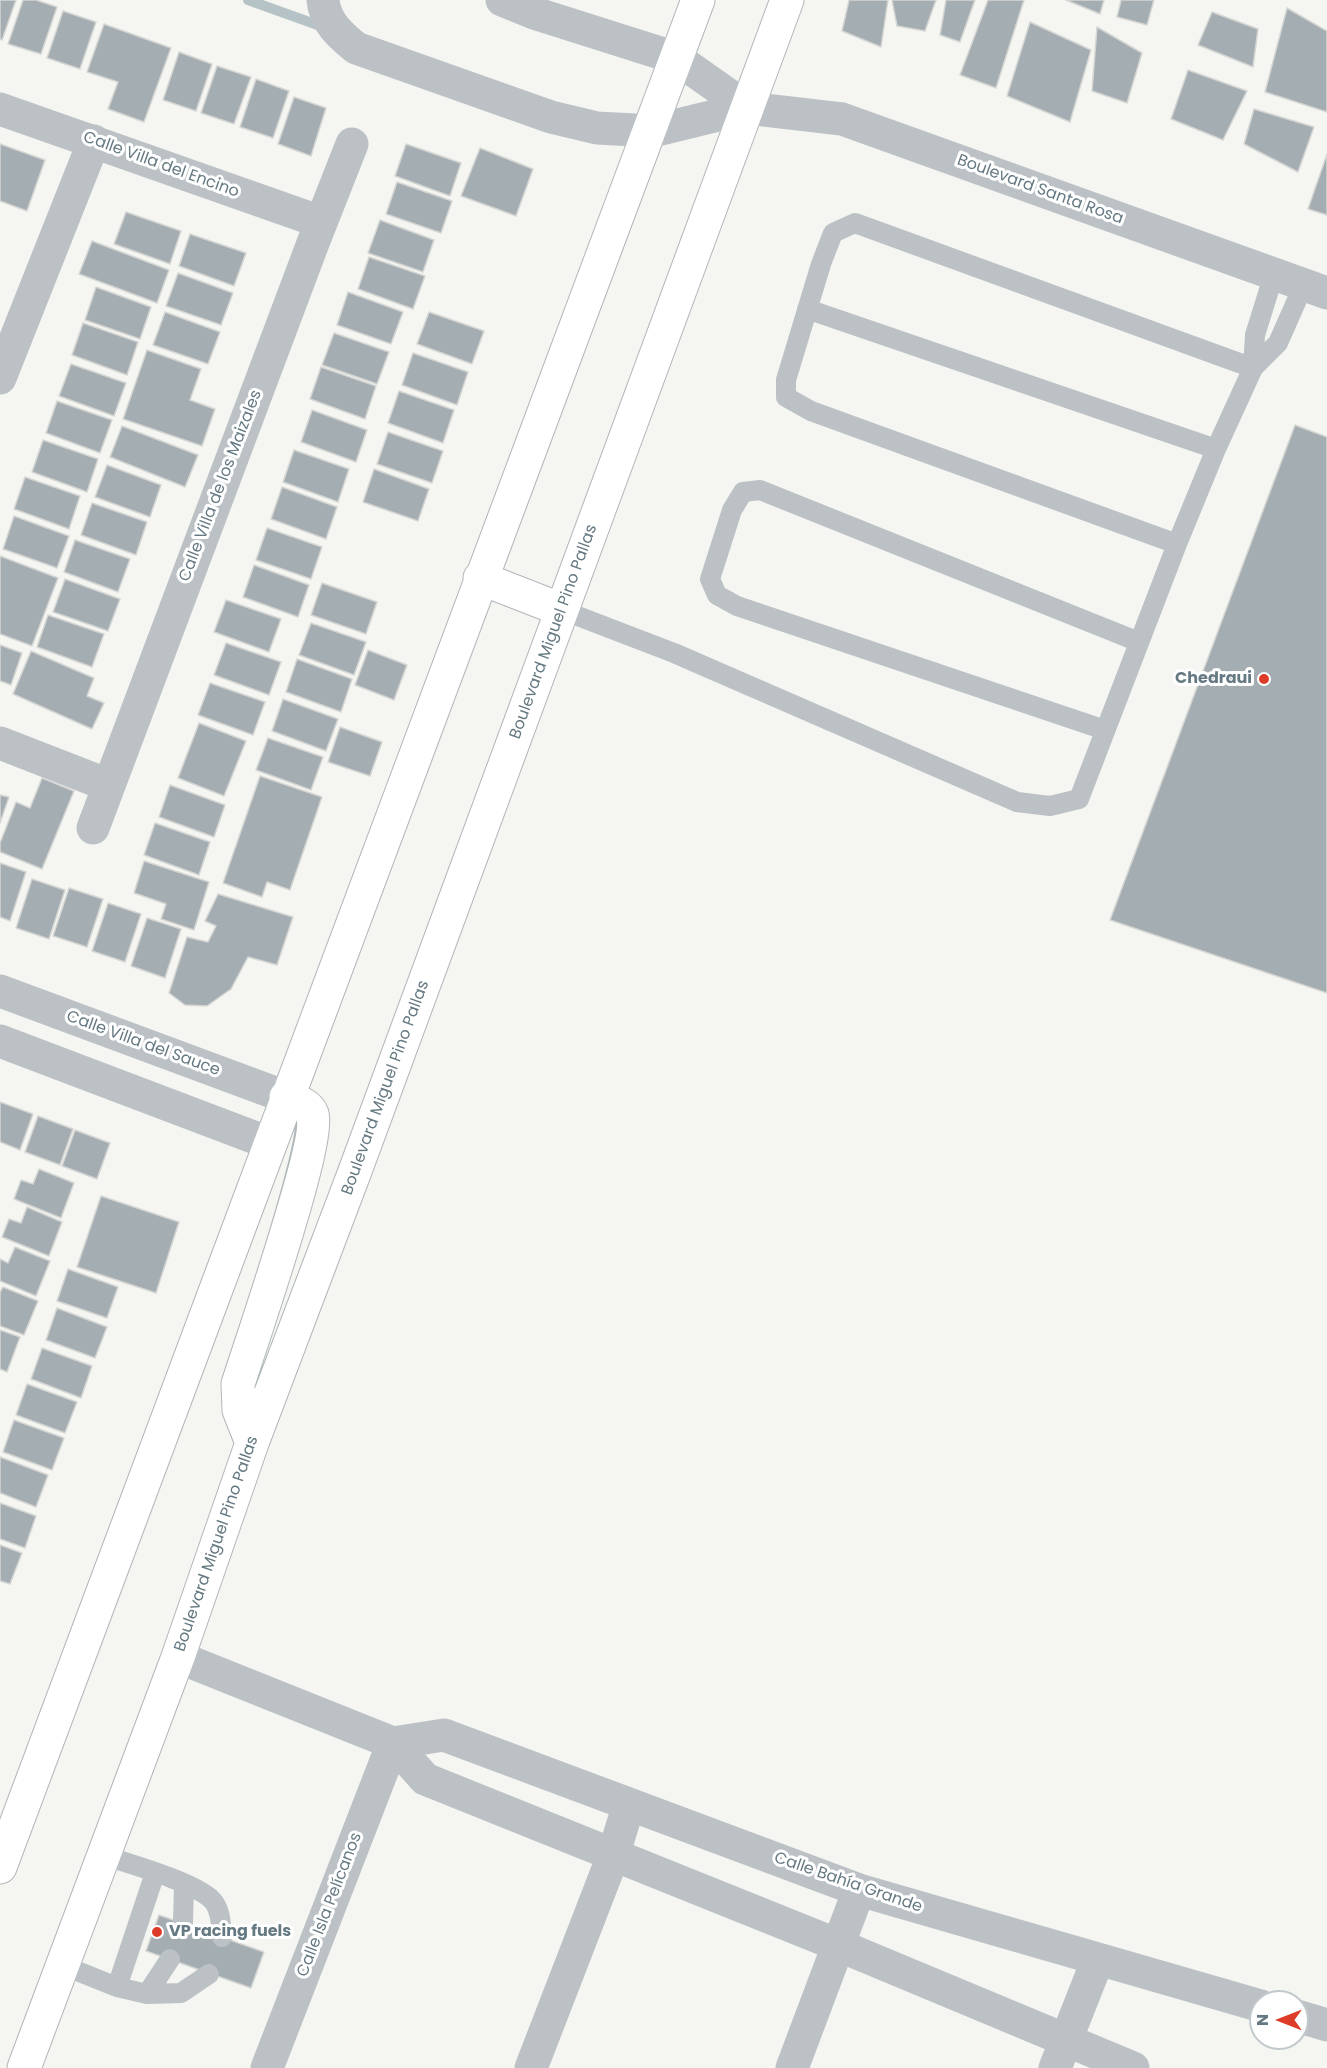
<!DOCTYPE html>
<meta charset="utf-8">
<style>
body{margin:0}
#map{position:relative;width:1327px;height:2068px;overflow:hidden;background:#f5f5f1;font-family:Poppins,sans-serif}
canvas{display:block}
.north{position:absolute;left:1249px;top:1990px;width:60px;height:60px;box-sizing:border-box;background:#fff;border:2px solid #c1c9cd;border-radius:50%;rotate:270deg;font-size:16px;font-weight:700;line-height:24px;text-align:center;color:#657982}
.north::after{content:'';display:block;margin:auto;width:21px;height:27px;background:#dd3c29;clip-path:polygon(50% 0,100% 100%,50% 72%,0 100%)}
</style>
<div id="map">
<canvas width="1327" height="2068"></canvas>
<div class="north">N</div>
</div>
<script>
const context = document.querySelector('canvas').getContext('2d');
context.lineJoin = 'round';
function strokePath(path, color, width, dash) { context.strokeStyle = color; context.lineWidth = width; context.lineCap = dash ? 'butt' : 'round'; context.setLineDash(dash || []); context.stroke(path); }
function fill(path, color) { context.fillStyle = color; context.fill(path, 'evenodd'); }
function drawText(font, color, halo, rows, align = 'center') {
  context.font = font + ' Poppins,sans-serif'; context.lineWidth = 6; context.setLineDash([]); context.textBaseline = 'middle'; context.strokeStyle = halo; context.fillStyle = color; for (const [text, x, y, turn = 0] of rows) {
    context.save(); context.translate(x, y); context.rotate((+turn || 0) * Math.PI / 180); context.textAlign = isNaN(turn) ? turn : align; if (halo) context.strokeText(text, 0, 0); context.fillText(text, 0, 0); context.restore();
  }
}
const stream = new Path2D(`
 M248,0L326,28`);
const building = new Path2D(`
 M0,0H16L2,40L0,39Z
 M23,0H36L57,7L41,54L8,44Z
 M849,0H888L881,47L842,31Z
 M892,0H936L925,31L897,26Z
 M946,0H975L960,42L940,35Z
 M988,0H1024L996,88L960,75Z
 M1066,0H1104L1100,14Z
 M1121,0H1154L1147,25L1117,17Z
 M1287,8L1327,31V112L1265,92Z
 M63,11L96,22L80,69L47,58Z
 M1212,12L1258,29L1253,67L1198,45Z
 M1030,22L1091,50L1070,122L1007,96Z
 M104,24L171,48L144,122L108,109L118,82L87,72Z
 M1097,27L1142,53L1127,103L1092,91Z
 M179,52L212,64L196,111L163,100Z
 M217,66L251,77L234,124L201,113Z
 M1188,70L1247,91L1223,140L1171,119Z
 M256,79L289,91L273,138L240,127Z
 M294,97L326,108L311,156L278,144Z
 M1254,109L1314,127L1298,172L1244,144Z
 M0,144L45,160L27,211L0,201Z
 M406,144L461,163L450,196L395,176Z
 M480,148L533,169L516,216L461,196Z
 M1327,154V215L1308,209Z
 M397,182L452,201L441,233L386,214Z
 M126,212L181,231L170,264L114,244Z
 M380,220L434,240L423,272L368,253Z
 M190,234L246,253L234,286L179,266Z
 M92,241L169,270L157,303L79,274Z
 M369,257L425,276L413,309L358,289Z
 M178,273L233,293L221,325L166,306Z
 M96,287L151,307L140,339L85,320Z
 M348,292L403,312L391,344L337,325Z
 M165,312L220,332L208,364L153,345Z
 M429,312L484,331L472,364L417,344Z
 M83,323L138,342L127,375L72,355Z
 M334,333L389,352L377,384L322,365Z
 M147,350L201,369L190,400L215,409L202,446L123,419Z
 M413,353L468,372L457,405L402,385Z
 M71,364L126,383L114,416L59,396Z
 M321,367L376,386L365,419L310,399Z
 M399,391L454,410L443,443L388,423Z
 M57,401L112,420L100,453L46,433Z
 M312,410L367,430L356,462L301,442Z
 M1295,425L1327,437V993L1110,920Z
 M122,426L198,455L185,487L110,457Z
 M388,432L443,451L432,483L377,464Z
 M43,440L98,459L87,492L32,472Z
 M294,450L349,469L338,502L283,482Z
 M107,465L161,485L150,517L95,497Z
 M374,469L429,489L418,521L363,502Z
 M25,477L80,496L69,529L14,509Z
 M282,487L337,507L326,539L271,519Z
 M92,503L147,522L136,555L81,535Z
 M14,516L69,536L57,568L3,549Z
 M267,528L322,547L311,579L256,560Z
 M75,540L130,559L118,592L64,572Z
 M0,556L58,578L32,646L0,634Z
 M254,565L309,585L298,617L243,597Z
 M65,579L120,599L108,631L53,612Z
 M322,583L377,602L366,634L311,615Z
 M226,600L281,619L269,652L214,632Z
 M48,615L104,634L92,667L37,647Z
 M311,623L366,642L354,675L299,655Z
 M226,643L281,662L269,695L214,675Z
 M0,645L22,653L11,685L0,681Z
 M368,650L407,665L394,700L355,685Z
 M31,651L94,678L87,696L104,703L92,729L13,694Z
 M297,659L352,679L341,712L286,692Z
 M210,683L265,702L253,735L198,715Z
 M283,699L338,719L326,751L272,731Z
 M199,723L246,741L224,796L178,778Z
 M340,727L382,742L370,776L328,762Z
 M268,738L323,757L311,790L256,770Z
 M260,776L322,797L290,890L267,882L262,897L223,883Z
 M42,778L74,791L42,869L0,852V843L16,802L30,808Z
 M170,785L225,805L214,837L159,817Z
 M0,795L9,797L0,823Z
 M155,823L210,842L199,875L144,855Z
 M144,861L209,882L194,930L161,919L166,904L134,893Z
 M0,863L26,872L10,921L0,917Z
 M32,879L65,890L49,939L16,928Z
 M69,888L103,899L87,947L53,936Z
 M218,894L293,917L277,965L248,957L231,989L207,1006L185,1005L169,993L187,937L208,942L216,926L205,921Z
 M108,903L141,914L125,962L92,951Z
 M147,918L181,929L165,978L131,966Z
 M0,1102L33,1114L20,1150L0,1142Z
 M38,1116L73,1129L60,1165L25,1152Z
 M75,1130L110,1143L97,1179L62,1166Z
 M39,1169L74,1183L61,1218L14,1199L21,1180L33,1184Z
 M101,1196L179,1222L156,1293L77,1267Z
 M27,1207L62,1222L49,1256L2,1237L9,1219L21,1223Z
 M15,1247L50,1261L36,1296L0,1281V1259L8,1263Z
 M68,1269L118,1287L107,1318L57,1301Z
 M3,1287L38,1301L24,1335L0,1326V1292Z
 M57,1308L107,1327L95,1358L46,1340Z
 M0,1330L20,1337L7,1372L0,1369Z
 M42,1348L92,1366L81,1398L31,1379Z
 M27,1384L77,1402L65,1433L16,1415Z
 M14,1420L64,1438L52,1470L3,1452Z
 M0,1457L48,1475L36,1507L0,1493Z
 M0,1503L36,1516L25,1548L0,1539Z
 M0,1545L22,1553L10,1584L0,1581Z
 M159,1915L264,1952L251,1988L146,1951Z`);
const service = new Path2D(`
 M807,309L1216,449
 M1177,544L811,411L786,397V380L821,264L833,233L855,223L1253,368L1255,335L1274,274
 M562,610L674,653L1017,802L1050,806L1079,799L1177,544L1216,449L1253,368L1278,343L1304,284
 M1105,730L737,606L717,595L710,579L732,510L743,492L760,490L1139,642
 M103,1855C132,1865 188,1880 210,1898C221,1907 221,1925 222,1937
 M183,1923L184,1884
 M62,1965L117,1987L147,1994L181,1993L209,1974
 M117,1987L155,1873
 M147,1994L170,1959`);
const minor = new Path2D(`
 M747,108L842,119L1327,293
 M0,109L321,222
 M0,378L94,141
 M0,743L108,785
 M93,828L313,243L352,144
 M0,991L286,1097
 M0,1041L269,1143
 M178,1657L393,1743L425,1779L838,1945L1133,2068
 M393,1743L444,1735L859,1890L1261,2006
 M1297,2016L1327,2025
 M267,2068L393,1743
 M531,2068L613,1856L629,1804
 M792,2068L859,1890
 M1055,2068L1098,1959`);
const tertiary = new Path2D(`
 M323,0C325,22 340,35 356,48L551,117L597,128L653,131L747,108
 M502,0L534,13L676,58L747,108`);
const secondary = new Path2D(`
 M480,578L562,610
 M252,1443L239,1410L238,1384C250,1346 322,1138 312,1114C308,1104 296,1101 286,1097
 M0,1867L698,0
 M24,2068L178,1657L252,1443L355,1171L787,0`);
const markers = [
 [1264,679,6,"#dd3c29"],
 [157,1932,6,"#dd3c29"]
];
const streetNames = [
 ["Calle Villa del Encino",161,165,20],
 ["Boulevard Santa Rosa",1040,190,20],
 ["Calle Villa de los Maizales",221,486,-69],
 ["Boulevard Miguel Pino Pallas",554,632,-70],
 ["Calle Villa del Sauce",143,1044,20],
 ["Boulevard Miguel Pino Pallas",386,1088,-70],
 ["Boulevard Miguel Pino Pallas",217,1544,-71],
 ["Calle Bahía Grande",848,1883,19],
 ["Calle Isla Pelícanos",330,1905,-69]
];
const poiNames = [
 ["Chedraui",1252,679],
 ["VP racing fuels",169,1932,"left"]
];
strokePath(stream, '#b5c3c6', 10);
fill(building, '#a4aeb2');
strokePath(building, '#d6d6d4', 1.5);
strokePath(secondary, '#b0b7ba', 35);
strokePath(service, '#bbc1c4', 20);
strokePath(minor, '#bbc1c4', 33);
strokePath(tertiary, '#bbc1c4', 33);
strokePath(secondary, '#fff', 33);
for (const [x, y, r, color] of markers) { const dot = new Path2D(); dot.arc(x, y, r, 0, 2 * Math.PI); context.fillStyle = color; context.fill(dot); strokePath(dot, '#fff', 2); }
drawText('16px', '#657982', '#fff', streetNames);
drawText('bold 16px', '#657982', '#fff', poiNames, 'right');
</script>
